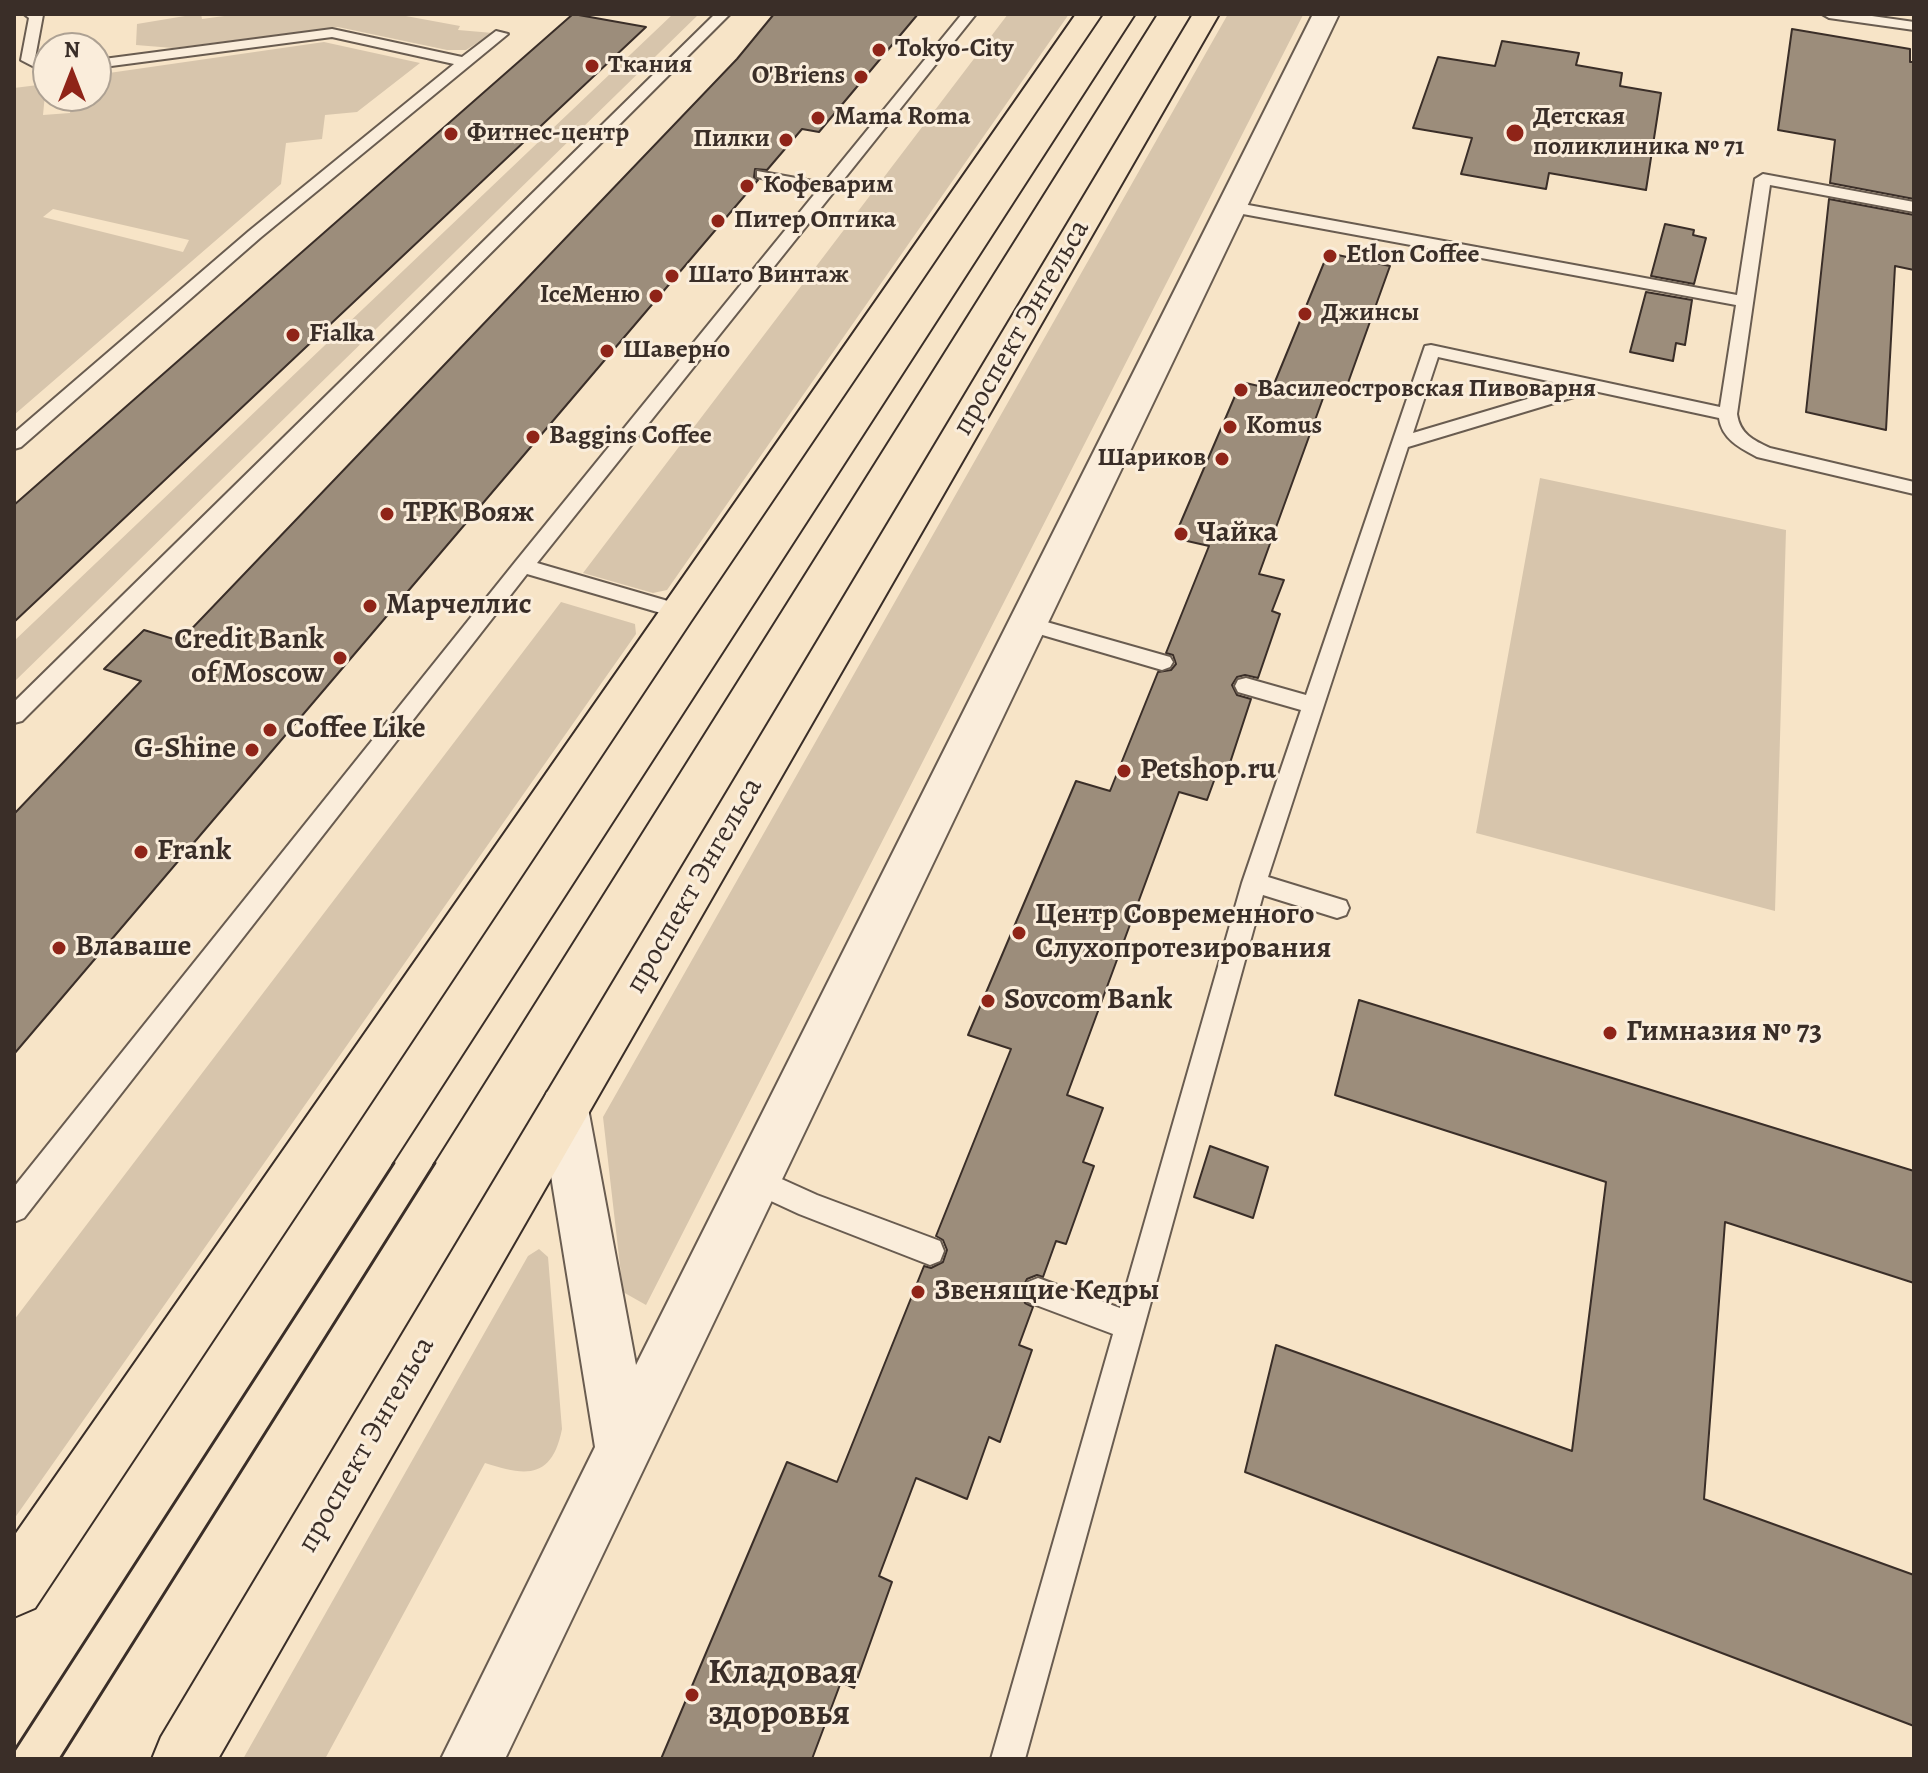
<!DOCTYPE html>
<meta charset="utf-8">
<style>
body{margin:0}
#map{position:relative;width:1928px;height:1773px;overflow:hidden;background:#f7e4c7;font-family:Alegreya,serif}
canvas{display:block}
.frame{position:absolute;inset:0;border:16px solid #3a2e28;pointer-events:none}
.north{position:absolute;left:32px;top:32px;width:80px;height:80px;box-sizing:border-box;background:#faeddb;border:2px solid #ada193;border-radius:50%;rotate:0deg;font-size:22px;font-weight:700;line-height:32px;text-align:center;color:#3a2e28}
.north::after{content:'';display:block;margin:auto;width:28px;height:36px;background:#8f2418;clip-path:polygon(50% 0,100% 100%,50% 72%,0 100%)}
</style>
<div id="map">
<canvas width="1928" height="1773"></canvas>
<div class="frame"></div>
<div class="north">N</div>
</div>
<script>
const context = document.querySelector('canvas').getContext('2d');
context.lineJoin = 'round';
function fill(path, color) { context.fillStyle = color; context.fill(path, 'evenodd'); }
function strokePath(path, color, width, dash) { context.strokeStyle = color; context.lineWidth = width; context.lineCap = dash ? 'butt' : 'round'; context.setLineDash(dash || []); context.stroke(path); }
function drawText(font, color, halo, rows, align = 'center') {
  context.font = font + ' Alegreya,serif'; context.lineWidth = 6; context.setLineDash([]); context.textBaseline = 'middle'; context.strokeStyle = halo; context.fillStyle = color; for (const [text, x, y, turn = 0] of rows) {
    context.save(); context.translate(x, y); context.rotate((+turn || 0) * Math.PI / 180); context.textAlign = isNaN(turn) ? turn : align; if (halo) context.strokeText(text, 0, 0); context.fillText(text, 0, 0); context.restore();
  }
}
const green = new Path2D(`
 M197,14H201L202,19L239,14H395L460,26L458,30L493,33L466,50H447L338,27L173,48L136,45L137,24Z
 M673,14H699L14,682V641Z
 M1008,14H1069L667,590L653,593L583,573Z
 M1228,14L1303,15L646,1305L623,1292L603,1117Z
 M324,42L420,63L357,112L325,115L322,139L286,143L281,184L14,415V88L46,84L43,115L70,113L71,103L96,100L102,74ZM53,209L189,240L183,252L43,217Z
 M1540,478L1786,530L1775,911L1476,833Z
 M561,602L635,624L636,634L14,1519V1320Z
 M539,1249L548,1257L562,1429C552,1480 525,1476 485,1463L325,1759H243L528,1256Z`);
const building = new Path2D(`
 M573,14L646,27L14,622V505Z
 M774,14H918L819,132L802,129L767,170L755,169L754,177L758,180L14,1054V814L141,681L104,669L144,630L180,641L737,59Z
 M1792,29L1910,49V62H1914V199L1830,183L1835,140L1778,130Z
 M1502,41L1579,53L1576,65L1622,73L1620,86L1661,93L1646,190L1549,173L1546,189L1461,174L1472,138L1413,128L1438,57L1495,66Z
 M1829,199L1914,215V270L1895,266L1886,430L1806,412Z
 M1665,224L1694,230L1693,235L1706,238L1694,284L1651,276Z
 M1328,253L1390,266L1344,394L1326,390L1259,574L1284,580L1272,611L1280,614L1258,678L1245,675L1237,677L1232,685L1237,695L1251,699L1228,769L1219,767L1207,800L1179,792L1067,1095L1103,1108L1083,1162L1094,1166L1066,1244L1056,1241L1043,1277L1037,1275L1027,1279L1021,1291L1025,1303L1033,1307L1019,1345L1032,1350L1000,1442L989,1437L967,1499L916,1478L879,1576L892,1582L854,1688L841,1682L812,1759H661L787,1462L837,1482L924,1266L931,1268L943,1262L947,1250L943,1240L936,1236L1011,1049L968,1035L1076,781L1110,791L1158,672L1171,670L1176,664L1173,655L1166,653L1209,546L1174,538L1241,382L1272,389Z
 M1646,292L1692,300L1685,345L1676,343L1673,361L1630,352Z
 M1359,1000L1914,1171V1283L1725,1222L1704,1499L1914,1575V1726L1245,1472L1276,1345L1572,1451L1606,1182L1335,1095Z
 M1210,1146L1268,1167L1253,1218L1194,1197Z`);
const service = new Path2D(`
 M24,14L43,15L35,58L48,64V74L21,60L29,18Z
 M715,14H730L22,721L14,723V702Z
 M962,14H976L537,563L685,606L688,611L685,616L678,618L527,574L24,1218L14,1222V1187L516,561L817,191L757,177V171L824,183Z
 M1822,14H1858L1914,22V30L1829,18Z
 M332,29L462,57L496,31L508,34L260,238L21,447L14,449V433L249,231L454,64L332,37L96,68V60Z
 M1763,174L1914,202V212L1770,185L1737,414C1740,434 1753,440 1770,448L1914,482V494L1757,457C1740,448 1722,439 1719,418L1594,391L1408,447L1268,877L1346,901L1349,908L1346,915L1337,918L1263,895L1025,1759H991L1113,1334L1028,1302L1024,1292L1028,1282L1038,1278L1120,1308L1242,883L1301,710L1238,692L1235,686L1238,680L1246,678L1306,695L1425,346L1431,345L1720,407L1736,305L1232,212L1224,207L1232,202L1737,295L1755,179ZM1438,357L1571,386L1413,433Z
 M1029,617L1170,657L1173,662L1170,667L1162,670L1022,629L1019,624L1022,619Z
 M755,1167L817,1195L940,1241L944,1251L940,1261L930,1265L799,1214L745,1189L741,1180L745,1171Z`);
const minor = new Path2D(`
 M1313,14H1339L505,1759H441L595,1447L540,1108L547,1092L564,1086L581,1092L588,1108L636,1365Z`);
const primary = new Path2D(`
 M1076,14H1102L691,621L35,1608L14,1617V1536Z
 M1193,14H1219L218,1759H152L161,1737Z`);
const tramFar1 = new Path2D(`
 M392,1165L1136,14
 M433,1165L1157,14`);
const tram = new Path2D(`
 M14,1751L394,1163
 M60,1759L435,1163`);
const markers = [
 [879,50,8,"#8f2418"],
 [592,66,8,"#8f2418"],
 [861,77,8,"#8f2418"],
 [818,118,8,"#8f2418"],
 [1515,133,10,"#8f2418"],
 [451,134,8,"#8f2418"],
 [786,140,8,"#8f2418"],
 [747,186,8,"#8f2418"],
 [718,221,8,"#8f2418"],
 [1330,256,8,"#8f2418"],
 [672,276,8,"#8f2418"],
 [656,296,8,"#8f2418"],
 [1305,314,8,"#8f2418"],
 [293,335,8,"#8f2418"],
 [607,351,8,"#8f2418"],
 [1241,390,8,"#8f2418"],
 [1230,427,8,"#8f2418"],
 [533,437,8,"#8f2418"],
 [1222,459,8,"#8f2418"],
 [387,514,8,"#8f2418"],
 [1181,534,8,"#8f2418"],
 [370,606,8,"#8f2418"],
 [340,658,8,"#8f2418"],
 [270,730,8,"#8f2418"],
 [252,750,8,"#8f2418"],
 [1124,771,8,"#8f2418"],
 [141,852,8,"#8f2418"],
 [1019,933,8,"#8f2418"],
 [59,948,8,"#8f2418"],
 [988,1001,8,"#8f2418"],
 [1610,1033,8,"#8f2418"],
 [918,1292,8,"#8f2418"],
 [692,1695,8,"#8f2418"]
];
const farPoinames = [
 ["Tokyo-City",895,50],
 ["Ткания",608,66],
 ["O'Briens",845,77,"right"],
 ["Mama Roma",834,118],
 ["Детская",1533,118],
 ["поликлиника № 71",1533,148],
 ["Фитнес-центр",467,134],
 ["Пилки",770,140,"right"],
 ["Кофеварим",763,186],
 ["Питер Оптика",734,221],
 ["Etlon Coffee",1346,256],
 ["Шато Винтаж",688,276],
 ["IceМеню",640,296,"right"],
 ["Джинсы",1321,314],
 ["Fialka",309,335],
 ["Шаверно",623,351],
 ["Василеостровская Пивоварня",1257,390],
 ["Komus",1246,427],
 ["Baggins Coffee",549,437],
 ["Шариков",1206,459,"right"]
];
const streetNames = [
 ["проспект Энгельса",1022,328,-60],
 ["проспект Энгельса",695,886,-60],
 ["проспект Энгельса",367,1445,-60]
];
const poiNames = [
 ["ТРК Вояж",403,514],
 ["Чайка",1197,534],
 ["Марчеллис",386,606],
 ["Credit Bank",324,641,"right"],
 ["of Moscow",324,675,"right"],
 ["Coffee Like",286,730],
 ["G-Shine",236,750,"right"],
 ["Petshop.ru",1140,771],
 ["Frank",157,852],
 ["Центр Современного",1035,916],
 ["Слухопротезирования",1035,950],
 ["Влаваше",75,948],
 ["Sovcom Bank",1004,1001],
 ["Гимназия № 73",1626,1033],
 ["Звенящие Кедры",934,1292]
];
const nearPoinames = [
 ["Кладовая",708,1674],
 ["здоровья",708,1715]
];
fill(green, '#d7c5ac');
fill(building, '#9c8d7b');
strokePath(building, '#3a2e28', 2);
strokePath(service, '#695c50', 4);
strokePath(minor, '#695c50', 4);
strokePath(primary, '#3a2e28', 4);
fill(service, '#faeddb');
fill(minor, '#faeddb');
fill(primary, '#f7e4c7');
strokePath(tramFar1, '#3a2e28', 2);
strokePath(tram, '#3a2e28', 3);
for (const [x, y, r, color] of markers) { const dot = new Path2D(); dot.arc(x, y, r, 0, 2 * Math.PI); context.fillStyle = color; context.fill(dot); strokePath(dot, '#faeddb', 3); }
drawText('bold 26px', '#3a2e28', '#faeddb', farPoinames, 'left');
drawText('30px', '#3a2e28', '#faeddb', streetNames);
drawText('bold 30px', '#3a2e28', '#faeddb', poiNames, 'left');
drawText('bold 36px', '#3a2e28', '#faeddb', nearPoinames, 'left');
</script>
